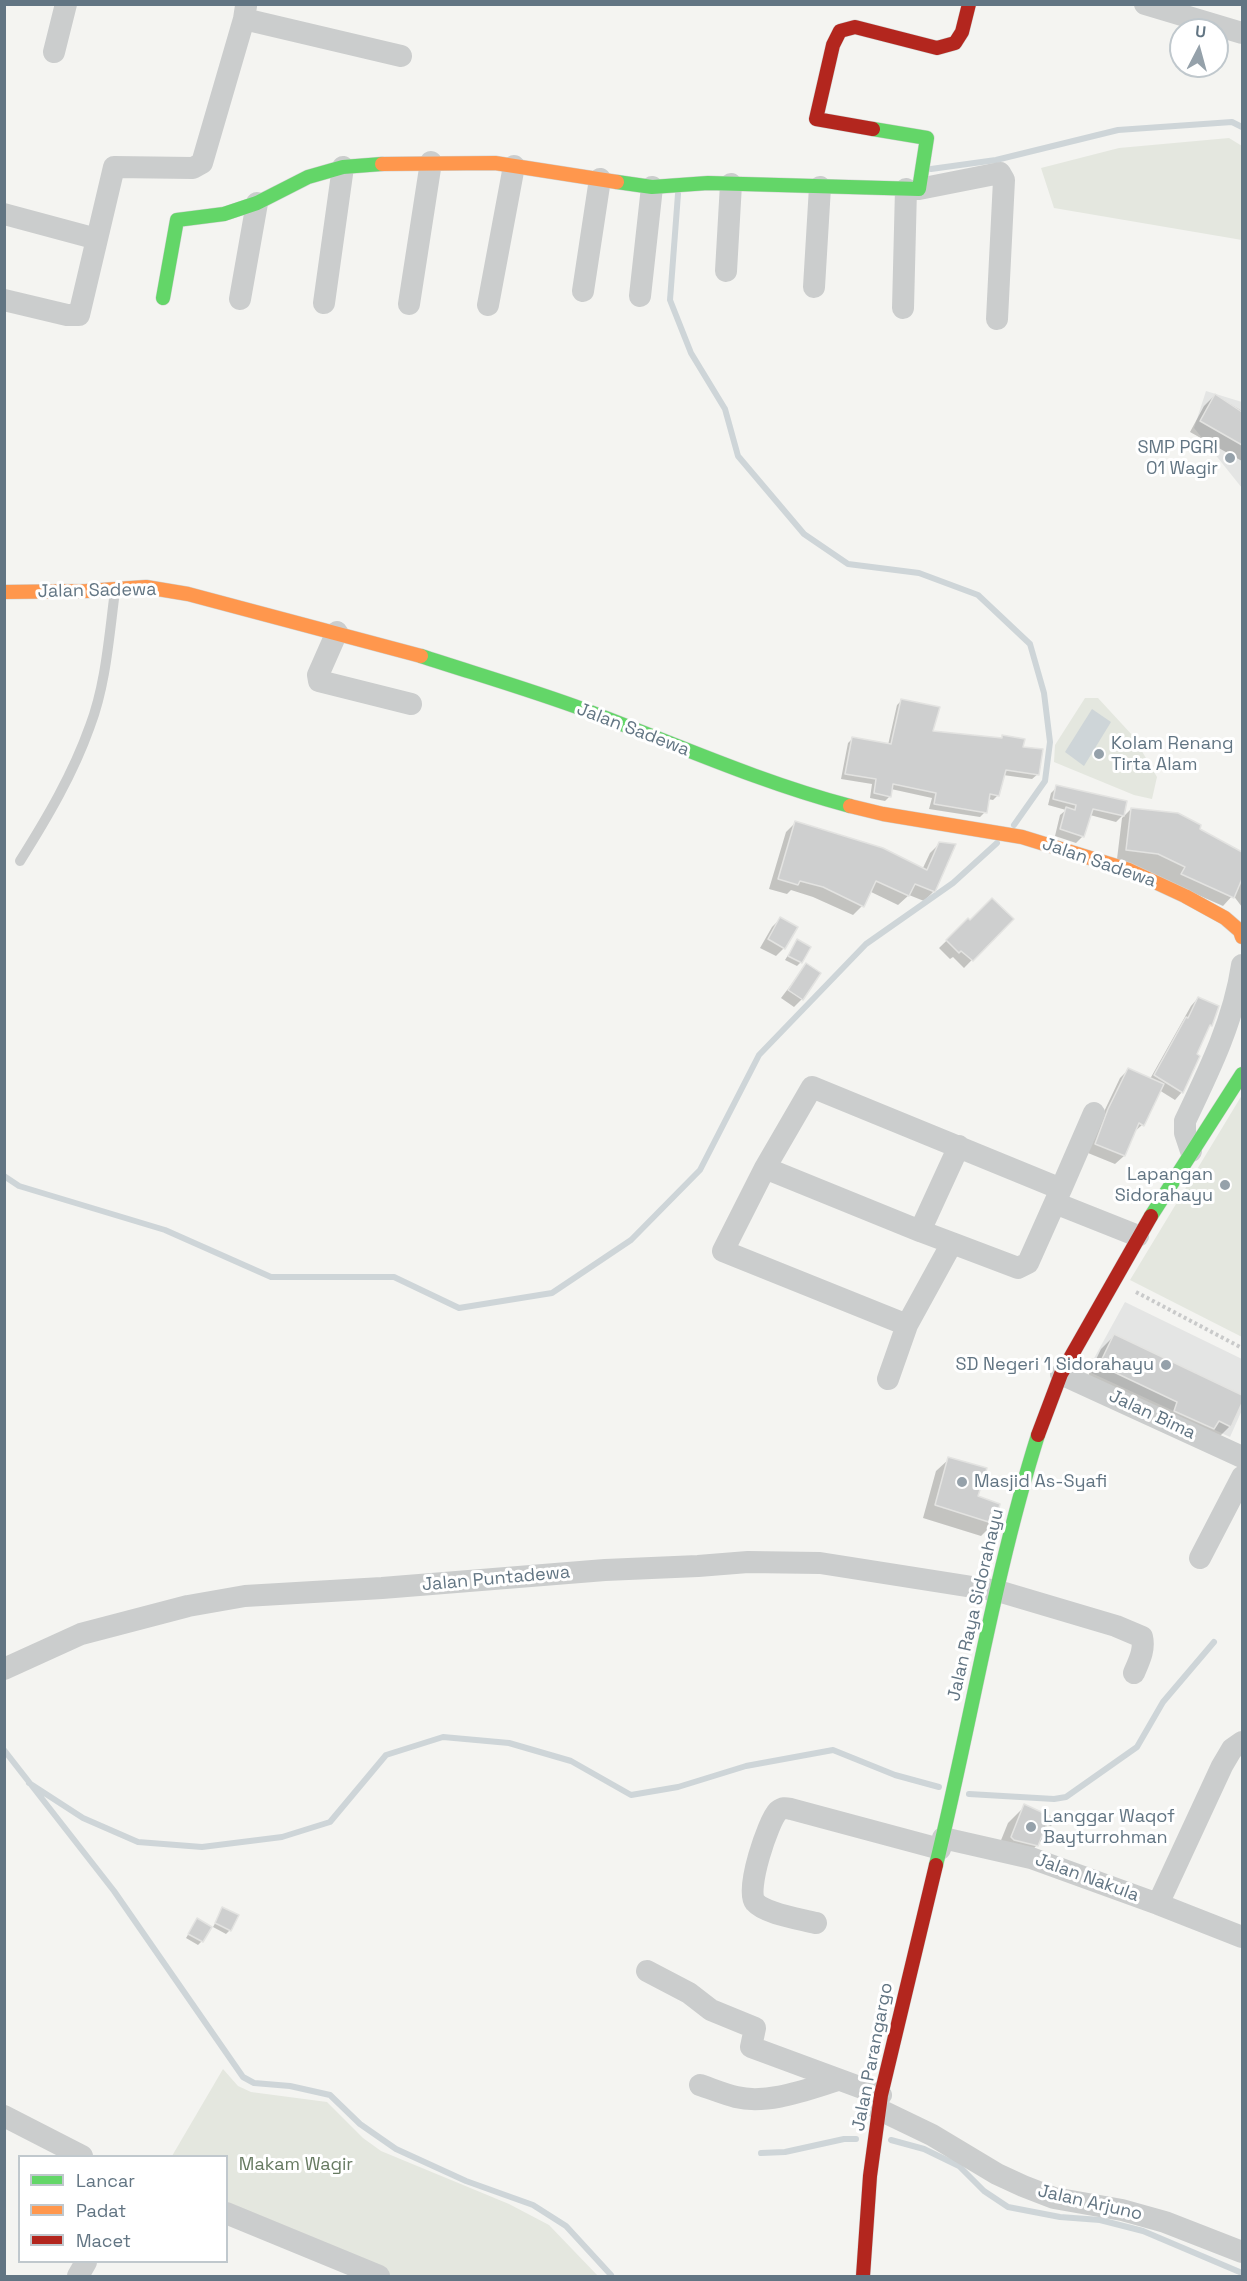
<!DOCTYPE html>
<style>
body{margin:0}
#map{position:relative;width:1247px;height:2281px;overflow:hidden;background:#f4f4f1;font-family:"Space Grotesk",sans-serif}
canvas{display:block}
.frame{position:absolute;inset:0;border:6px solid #627583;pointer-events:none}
.legend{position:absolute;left:18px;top:2155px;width:210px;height:108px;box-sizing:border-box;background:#fff;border:2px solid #c0c8cd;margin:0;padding:8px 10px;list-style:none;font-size:18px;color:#627583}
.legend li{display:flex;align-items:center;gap:12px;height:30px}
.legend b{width:30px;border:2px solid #c0c8cd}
.north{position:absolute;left:1169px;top:18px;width:60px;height:60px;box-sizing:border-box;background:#fff;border:2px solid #c0c8cd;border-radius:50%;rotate:6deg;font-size:16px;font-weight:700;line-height:24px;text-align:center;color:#627583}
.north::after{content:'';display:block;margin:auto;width:21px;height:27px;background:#95a1aa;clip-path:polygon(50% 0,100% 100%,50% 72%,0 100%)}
</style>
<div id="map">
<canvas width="1247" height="2281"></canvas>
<div class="frame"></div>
<ul class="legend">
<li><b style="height:8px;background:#63d668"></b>Lancar</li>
<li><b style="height:8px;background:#ff974d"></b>Padat</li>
<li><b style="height:8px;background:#b3261e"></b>Macet</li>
</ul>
<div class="north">U</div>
</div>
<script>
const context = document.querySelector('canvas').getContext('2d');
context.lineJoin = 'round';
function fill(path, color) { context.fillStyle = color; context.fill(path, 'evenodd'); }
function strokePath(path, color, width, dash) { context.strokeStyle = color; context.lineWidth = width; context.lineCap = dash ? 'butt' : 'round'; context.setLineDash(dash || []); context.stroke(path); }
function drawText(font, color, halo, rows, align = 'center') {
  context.font = font + ' "Space Grotesk",sans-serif'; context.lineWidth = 6; context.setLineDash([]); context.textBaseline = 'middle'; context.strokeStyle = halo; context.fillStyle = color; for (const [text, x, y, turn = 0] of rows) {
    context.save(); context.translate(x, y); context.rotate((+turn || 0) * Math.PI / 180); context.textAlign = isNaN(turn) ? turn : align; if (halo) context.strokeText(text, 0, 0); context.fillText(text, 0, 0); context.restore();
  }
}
const built = new Path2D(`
 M1206,391L1242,402V488L1194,428Z
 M1125,1302L1242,1359V1410L1230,1437L1087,1371Z`);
const green = new Path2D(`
 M1229,138L1242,146V240L1054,208L1041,168L1119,148Z
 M1085,698H1098L1133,736L1157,777L1152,799L1134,795L1054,762L1055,745Z
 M1242,1095V1337L1130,1280Z
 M223,2069L238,2086L251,2092L327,2102L363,2138L381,2151L509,2204L549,2225L598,2276H390L227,2209L226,2156H172Z`);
const water = new Path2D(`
 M1092,709L1111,722L1084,766L1065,752Z`);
const shadow = new Path2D(`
 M1215,395L1242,411V461L1190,432L1204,406Z
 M902,700L932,732L1000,740L1003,737L1022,748L1038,774L1032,779L1003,775L998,795L993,800L988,799L985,812L980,817L929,809L932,798L891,789L890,796L885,801L870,798L872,784L841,779L848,743L853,738L888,745L897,705Z
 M1057,787L1122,816L1116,822L1090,815L1083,836L1076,843L1055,836L1060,815L1066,810L1048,805L1051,793Z
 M1131,809L1199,830L1242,852V907L1233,895L1223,906L1117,859L1122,818Z
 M796,822L922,870L930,853L940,843L954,846L933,892L924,901L909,895L898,905L869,891L862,906L853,915L813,897L791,890L787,894L769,889L786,832Z
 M780,919L784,948L776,956L760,948L772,927Z
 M1012,919L964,968L953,957L950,959L939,948L968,920L970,922Z
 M797,941L801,962L797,966L785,960Z
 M806,965L802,999L794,1007L781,998Z
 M1198,998L1211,1025L1206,1030L1182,1092L1175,1100L1159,1090L1142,1125L1133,1133L1124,1156L1115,1164L1088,1153L1101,1118L1120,1078L1128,1070L1150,1079L1191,1006Z
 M1114,1336L1242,1397L1230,1426L1217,1439L1087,1378L1101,1349Z
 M949,1459L994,1523L981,1536L923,1518L936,1471Z
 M1025,1806L1037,1845L1020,1863L995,1855L1008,1823Z
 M223,1909L230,1930L226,1934L213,1927Z
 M197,1920L202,1941L198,1945L186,1938Z`);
const stream = new Path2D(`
 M931,169L996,160L1118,130L1232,122L1242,127
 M678,194L670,300L691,353L725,409L738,456L804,534L848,564L919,573L978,595L1030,644L1044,693L1050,742L1045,781L1014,825
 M4,1176L19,1186L165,1230L271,1277H394L459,1308L552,1293L631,1240L700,1170L759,1055L866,944L953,883L997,843
 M4,1750L114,1891L243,2077L254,2083L290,2086L330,2095L360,2124L396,2149L466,2181L533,2205L566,2226L611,2275
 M29,1783L83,1818L138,1842L202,1847L282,1837L330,1822L386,1755L443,1737L509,1743L571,1761L631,1795L678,1787L746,1766L833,1750L895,1775L939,1787
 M969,1794L1054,1799L1066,1797L1137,1747L1163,1702L1214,1642
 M891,2140L924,2149L959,2166L984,2191L1008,2207L1060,2217L1100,2220L1143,2231L1242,2273
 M761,2153L785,2152L844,2139H856`);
const building = new Path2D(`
 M1215,394L1242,412V445L1200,421Z
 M901,699L940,707L933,731L1002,738V735L1025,739L1023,747L1043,749L1039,775L1006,770L999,796L990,794L987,813L934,804L936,793L893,784L891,797L874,793L876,779L845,774L852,737L891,744Z
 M1056,785L1127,801L1124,816L1093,809L1084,837L1060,829L1066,807L1075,810L1076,805L1053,799Z
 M1131,808L1178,813L1201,825L1200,829L1242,852V879L1234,898L1181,874L1185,867L1158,854L1126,850Z
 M795,821L883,848L927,870L939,842L956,844L935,892L915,884L909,896L876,881L864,907L823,887L800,881L798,885L778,879Z
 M992,898L1014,919L973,961L961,951L959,953L946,940L968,918L970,920Z
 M780,917L798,927L785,949L768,939Z
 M797,939L811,947L802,963L788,956Z
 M806,963L821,973L803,1000L788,990Z
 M1198,997L1219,1006L1212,1026L1210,1025L1197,1054L1200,1056L1183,1093L1154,1075L1186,1017L1188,1018Z
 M1128,1068L1164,1084L1144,1126L1139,1123L1125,1156L1095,1144L1108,1109Z
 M1114,1334L1242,1395V1403L1231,1427L1219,1421L1214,1429L1174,1411L1177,1402L1099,1365Z
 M948,1457L987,1468L978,1496L1000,1504L995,1524L935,1505Z
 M1024,1804L1050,1816L1038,1846L1014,1840L1011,1837Z
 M222,1907L239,1915L231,1931L215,1923Z
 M197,1918L212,1927L203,1942L188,1934Z`);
const path = new Path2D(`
 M1136,1292L1242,1348
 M1042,1842L1053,1817`);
const lane = new Path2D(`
 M20,861C47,818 73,774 90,726C106,684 109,636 115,591`);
const street = new Path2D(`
 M1145,4L1242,33
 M246,6L244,19L401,56
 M54,52L66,4
 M919,189L1000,173L1004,180L997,319
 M4,214L97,239
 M726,271L731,184
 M814,287L820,187
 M583,291L600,179
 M640,296L652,187
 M240,299L257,203
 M4,300L67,315H79L114,167L193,168L202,163L244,19
 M324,303L343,167
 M409,304L431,162
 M488,305L514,166
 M903,308L906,189
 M337,632L318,675L319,681L411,704
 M1191,1151L1185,1133V1121C1209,1071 1234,1020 1242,965
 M765,1168L723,1251L907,1325
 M1061,1189L1094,1113
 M1055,1203L1138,1236
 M920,1231L765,1168L812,1087L1061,1189L1028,1263L1018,1268L952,1243
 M1061,1374L1242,1457
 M888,1379L907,1325L952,1243L920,1231L959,1146
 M1200,1558L1242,1477
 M4,1669L81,1634L188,1606L245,1596L382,1588L605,1570L698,1566L748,1562L820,1563L998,1591L1116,1626L1142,1637C1145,1650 1139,1661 1134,1673
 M943,1838L1031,1858L1158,1904L1222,1766L1232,1749L1242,1742
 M1158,1904L1242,1937
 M816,1923C801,1919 765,1914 755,1902C745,1891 768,1821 778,1811C783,1807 786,1808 791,1809L940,1849
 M647,1971L689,1993L711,2010L755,2028L751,2047L881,2095
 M700,2085C712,2089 724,2094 736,2097C768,2105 808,2089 838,2080
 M878,2109L932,2135L997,2174L1023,2186L1054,2198L1122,2210L1165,2222L1242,2252
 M4,2116L82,2156
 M226,2213L379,2276
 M78,2276L86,2262`);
const fast = new Path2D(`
 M617,182L652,187L708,183L919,189L927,138L873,129
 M163,298L177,220L224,214L257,203L308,177L343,167L382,164
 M421,656C476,674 531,690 585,710C673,743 759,782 850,806
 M1151,1216L1242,1074
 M936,1865C971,1722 994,1575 1038,1435`);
const slow = new Path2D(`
 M382,164L495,163L617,182
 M4,592L86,591L146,587L188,594L421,656
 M850,806L883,814L1022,837L1129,870L1185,896L1225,918L1240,931L1242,937`);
const jam = new Path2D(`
 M873,129L816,119L833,45L840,31L855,27L937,48L955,43L962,32L969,4
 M1038,1435L1061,1374L1151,1216
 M863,2276L870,2176L881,2095L936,1865`);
const markers = [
 [1230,458,6,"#95a1aa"],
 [1099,754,6,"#95a1aa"],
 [1225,1185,6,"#95a1aa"],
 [1166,1365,6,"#95a1aa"],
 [962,1482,6,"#95a1aa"],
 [1031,1827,6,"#95a1aa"]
];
const poiNames = [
 ["SMP PGRI",1218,448],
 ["01 Wagir",1218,469],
 ["Kolam Renang",1111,744,"left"],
 ["Tirta Alam",1111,765,"left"],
 ["Lapangan",1213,1175],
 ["Sidorahayu",1213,1196],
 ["SD Negeri 1 Sidorahayu",1154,1365],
 ["Masjid As-Syafi",974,1482,"left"],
 ["Langgar Waqof",1043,1817,"left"],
 ["Bayturrohman",1043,1838,"left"]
];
const streetNames = [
 ["Jalan Sadewa",97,591,-1],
 ["Jalan Sadewa",633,730,21],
 ["Jalan Sadewa",1099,863,19],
 ["Jalan Bima",1152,1415,25],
 ["Jalan Puntadewa",496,1579,-5],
 ["Jalan Raya Sidorahayu",976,1605,-77],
 ["Jalan Nakula",1087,1878,20],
 ["Jalan Parangargo",873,2057,-79],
 ["Jalan Arjuno",1090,2203,13]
];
const parkNames = [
 ["Makam Wagir",296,2165]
];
fill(built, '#e4e5e4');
fill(green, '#e4e7df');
fill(water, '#ced5d8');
fill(shadow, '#0003');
strokePath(stream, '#ced5d8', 6);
fill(building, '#cecfcf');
strokePath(building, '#e3e3e1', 1.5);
strokePath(fast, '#d0d2d1', 15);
strokePath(slow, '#d0d2d1', 15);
strokePath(jam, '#d0d2d1', 15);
strokePath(path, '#c9caca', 4, [3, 3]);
strokePath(lane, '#cbcdcd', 10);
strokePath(street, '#cbcdcd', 22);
strokePath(fast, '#63d668', 14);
strokePath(slow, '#ff974d', 14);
strokePath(jam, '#b3261e', 14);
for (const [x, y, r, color] of markers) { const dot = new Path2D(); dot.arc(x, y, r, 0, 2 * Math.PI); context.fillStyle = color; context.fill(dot); strokePath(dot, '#fff', 2); }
drawText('18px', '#627583', '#fff', poiNames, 'right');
drawText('18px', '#627583', '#fff', streetNames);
drawText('18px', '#677a61', '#fff', parkNames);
</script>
